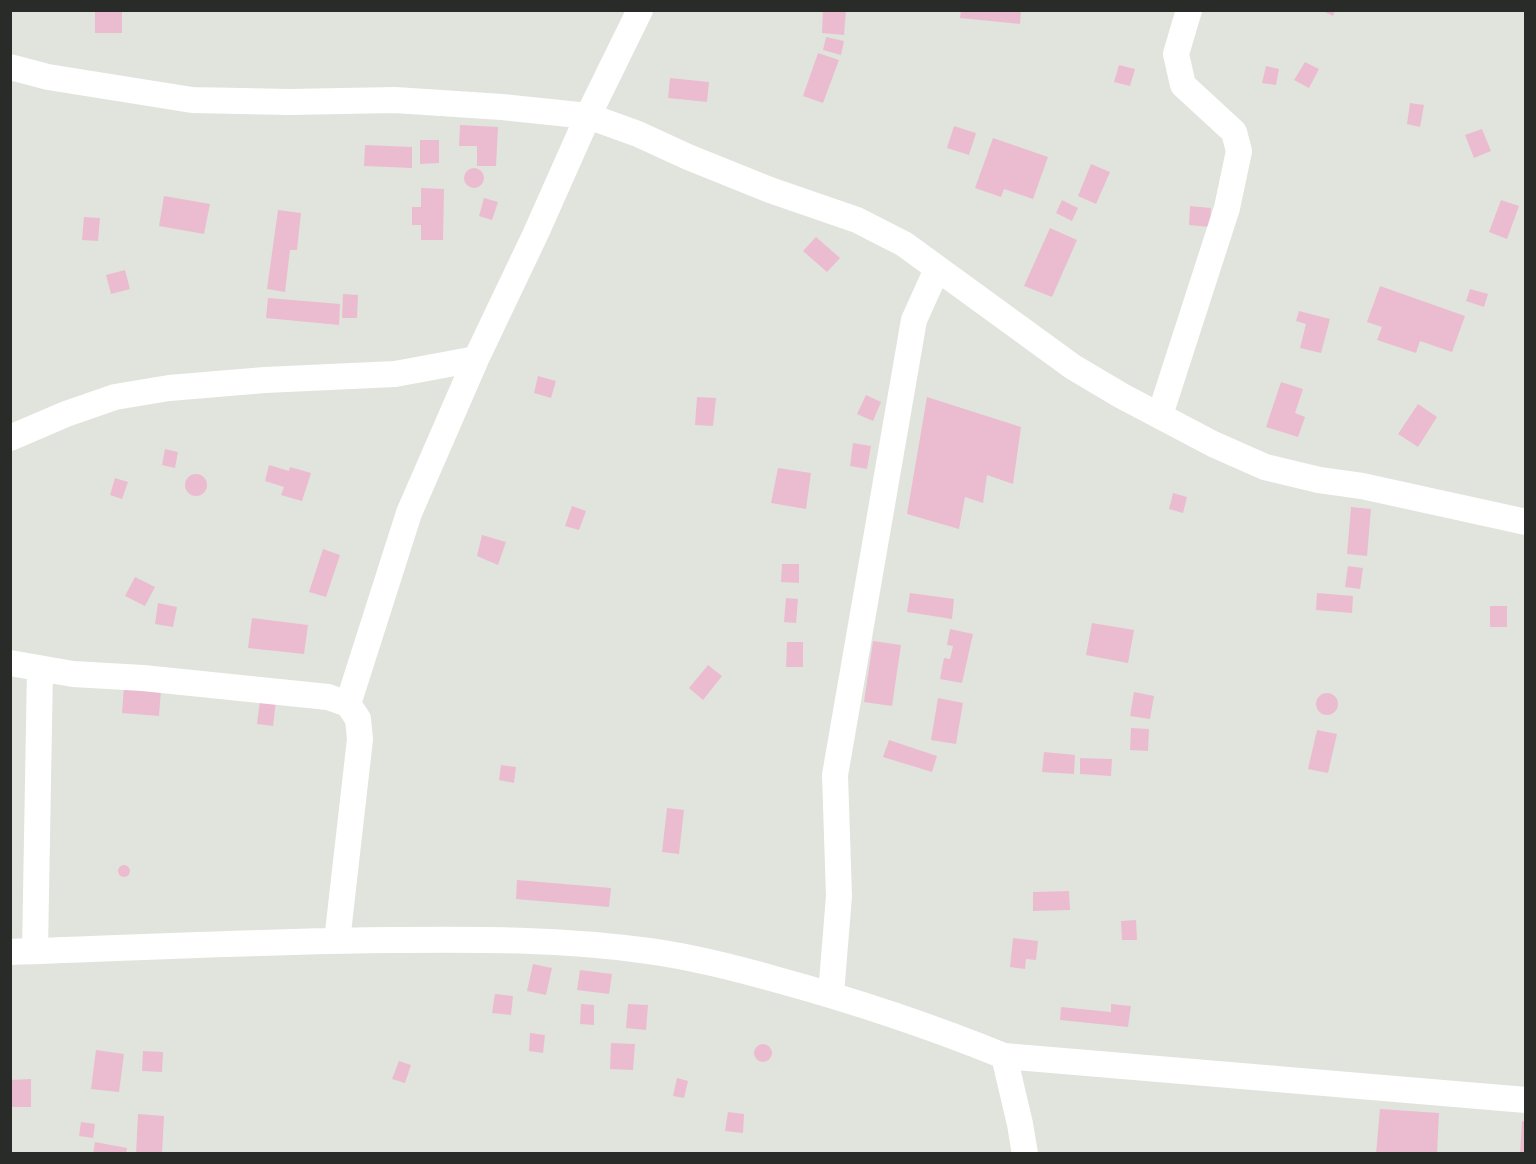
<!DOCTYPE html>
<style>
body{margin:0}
#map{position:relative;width:1536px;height:1164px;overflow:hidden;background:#e0e4dd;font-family:Barlow,sans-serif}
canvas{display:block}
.frame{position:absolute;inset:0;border:12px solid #292b28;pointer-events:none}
</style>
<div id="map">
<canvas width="1536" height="1164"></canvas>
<div class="frame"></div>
</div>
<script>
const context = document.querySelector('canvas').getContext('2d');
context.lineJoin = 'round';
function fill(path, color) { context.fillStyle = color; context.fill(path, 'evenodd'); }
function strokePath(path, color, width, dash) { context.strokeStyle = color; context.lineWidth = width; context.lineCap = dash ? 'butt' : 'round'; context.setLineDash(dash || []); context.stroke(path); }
const building = new Path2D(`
 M95,10H122V33H95Z
 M823,10H846L844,35L822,33Z
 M961,10H1021L1020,24L960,18Z
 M1321,10H1335L1333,16Z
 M826,37L844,41L841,55L823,50Z
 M818,53L839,60L823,103L803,96Z
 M1305,62L1319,69L1309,88L1294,80Z
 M1119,65L1135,69L1130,86L1114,82Z
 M1266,66L1279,69L1276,85L1262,83Z
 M670,78L709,82L707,102L668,98Z
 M1410,103L1424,105L1420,127L1407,124Z
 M460,125L498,127L496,166H477V146H459Z
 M954,126L976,133L969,155L947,148Z
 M1482,129L1491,151L1474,158L1465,135Z
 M993,138L1048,157L1033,199L1004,189L1001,197L975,188Z
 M420,140H439V163L420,164Z
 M365,145L412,147V168L364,166Z
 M1091,164L1110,172L1096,204L1078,196Z
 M464 178a10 10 0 1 1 20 0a10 10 0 1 1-20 0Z
 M421,188L444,189L443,240H421V225H412V207H421Z
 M164,196L210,204L204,234L159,226Z
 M484,198L498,202L492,220L479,216Z
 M1062,200L1078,208L1072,221L1056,213Z
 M1501,200L1519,206L1507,239L1489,232Z
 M1190,206L1211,208L1210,227L1189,225Z
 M278,210L301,213L297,250H290L285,292L267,289Z
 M84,217L100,218L98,241L82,240Z
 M1050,228L1077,240L1052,297L1024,286Z
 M816,237L840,258L827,272L803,251Z
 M125,270L130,289L111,294L106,275Z
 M1380,286L1465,316L1452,352L1420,341L1416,353L1377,340L1382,327L1367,322Z
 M1470,289L1488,294L1484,307L1466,301Z
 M343,294L358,295L357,318H342Z
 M268,298L340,304L339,325L266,318Z
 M1299,311L1330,319L1321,353L1300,348L1306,324L1296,321Z
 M538,376L556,381L551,398L534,393Z
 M1281,382L1303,389L1295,413L1305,417L1298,437L1266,427Z
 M866,395L881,402L873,421L857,414Z
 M697,397L716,398L713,426L695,425Z
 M927,397L1021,427L1013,484L987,475L983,503L965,497L959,529L907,514Z
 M1418,404L1437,417L1418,447L1398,434Z
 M853,443L871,446L867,469L850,466Z
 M165,449L178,452L175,468L162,465Z
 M269,465L289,471L290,467L311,473L302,501L281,495L284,487L265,481Z
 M778,468L811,473L806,509L771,503Z
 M185 485a11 11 0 1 1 22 0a11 11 0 1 1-22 0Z
 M115,478L128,482L122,499L110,495Z
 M1173,493L1187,497L1183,513L1169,509Z
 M572,506L586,511L579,530L565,526Z
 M1351,507L1371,509L1367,556L1347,554Z
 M482,535L506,542L498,565L477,556Z
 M323,549L340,555L326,597L309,592Z
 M782,564H799V583L781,582Z
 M1348,566L1363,568L1360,589L1345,587Z
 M135,577L155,587L145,606L125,596Z
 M910,593L954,599L952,619L907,612Z
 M1317,593L1353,596L1352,613L1316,610Z
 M786,598L798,599L796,623L784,622Z
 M158,603L177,607L173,627L155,624Z
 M1490,606H1507V627H1490Z
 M252,618L308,625L304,654L248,648Z
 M1092,623L1134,630L1128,663L1086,655Z
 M950,629L973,634L962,683L940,679L944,658L950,659L953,646L947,645Z
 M873,641L901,645L892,706L864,702Z
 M787,642H803V667H786Z
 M708,665L722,676L703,700L689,688Z
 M124,686L161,689L159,716L122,713Z
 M1134,692L1154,696L1150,719L1130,716Z
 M1316 704a11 11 0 1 1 22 0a11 11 0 1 1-22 0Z
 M938,698L963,703L956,744L931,740Z
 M260,700L276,701L273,726L257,724Z
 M1131,728L1149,729L1148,751L1130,750Z
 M1317,730L1337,734L1328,773L1308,769Z
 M889,740L937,756L932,772L883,757Z
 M1044,752L1075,755L1074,774L1042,772Z
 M1080,758L1112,759L1111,776L1080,774Z
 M501,765L516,767L514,783L499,780Z
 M667,808L684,810L679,854L662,852Z
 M118 871a6 6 0 1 1 12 0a6 6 0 1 1-12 0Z
 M517,880L611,888L609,907L516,899Z
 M1069,891L1070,910L1033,911V892Z
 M1136,920L1137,940H1122L1121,921Z
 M1013,938L1038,941L1036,960L1026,959L1025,969L1010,967Z
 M533,964L552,968L546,995L527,991Z
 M580,970L612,974L609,994L577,990Z
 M495,994L513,996L511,1015L492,1013Z
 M581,1004L594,1005V1025L580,1024Z
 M628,1004L648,1005L646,1030L626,1028Z
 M1111,1004L1131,1006L1128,1027L1060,1020L1061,1007L1111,1012Z
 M530,1033L545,1035L543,1053L529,1051Z
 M611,1043L635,1044L633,1070L610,1069Z
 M754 1053a9 9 0 1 1 18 0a9 9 0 1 1-18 0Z
 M96,1050L124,1054L119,1092L91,1089Z
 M143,1051L163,1052L162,1072L142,1071Z
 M399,1061L411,1065L405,1083L392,1079Z
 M677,1078L688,1081L684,1098L673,1096Z
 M31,1079V1107H10V1080Z
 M1380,1109L1439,1113L1437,1154H1376Z
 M728,1112L744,1114L743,1133L725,1131Z
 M138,1114L164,1116L162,1154H136Z
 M1522,1121L1526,1122V1154H1520Z
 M81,1122L95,1124L93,1138L79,1136Z
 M95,1142L127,1148L126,1154H93Z`);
const street = new Path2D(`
 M10,67L48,77L192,100L289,102L395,100L502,107L588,116L638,134L688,157L770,190L857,220L904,244L1073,367L1122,396L1213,444L1265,467L1319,480L1362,486L1526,522
 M1160,415L1227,208L1239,151L1234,132L1183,85L1176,54L1189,10
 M10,438L66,414L115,397L169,388L265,380L395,374L476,359
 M10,663L73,674L143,678L328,697L348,704L358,719L360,739L337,941
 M348,704L409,513L476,359L536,233L588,116L640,10
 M35,951L40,669
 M10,952C137,948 264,941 391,940C477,939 563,939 649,951C692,957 736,968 778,980C855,1001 930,1026 1004,1056L1526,1100
 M831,994L839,896L835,775L914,320L937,269
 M1004,1056L1020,1124L1025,1154`);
fill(building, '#ebbcd0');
strokePath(street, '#fff', 26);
</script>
